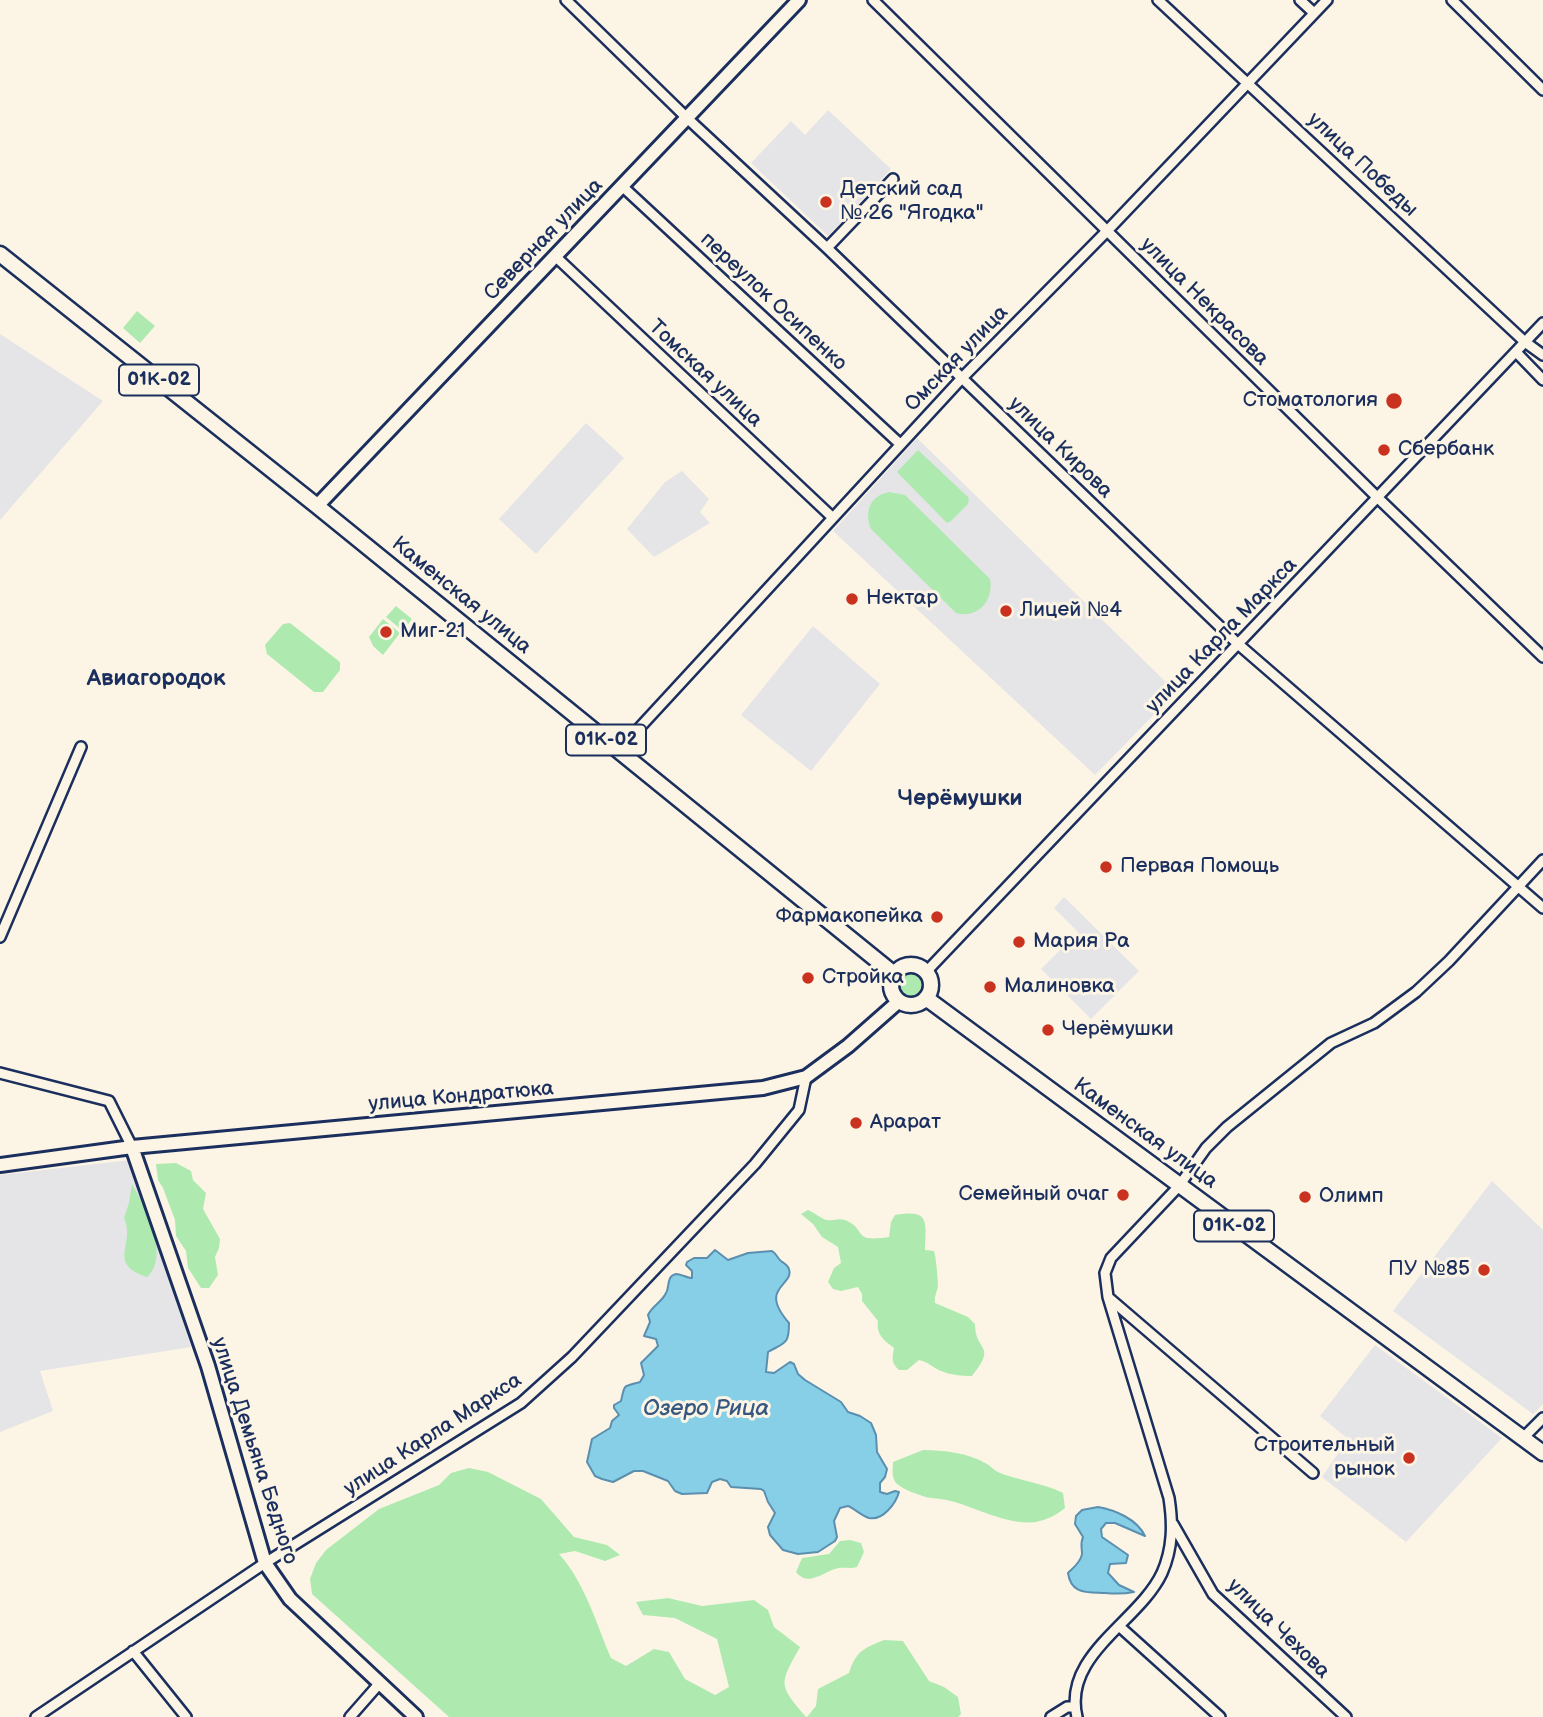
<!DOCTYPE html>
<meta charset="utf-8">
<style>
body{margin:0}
canvas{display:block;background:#fcf5e5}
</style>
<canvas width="1543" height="1717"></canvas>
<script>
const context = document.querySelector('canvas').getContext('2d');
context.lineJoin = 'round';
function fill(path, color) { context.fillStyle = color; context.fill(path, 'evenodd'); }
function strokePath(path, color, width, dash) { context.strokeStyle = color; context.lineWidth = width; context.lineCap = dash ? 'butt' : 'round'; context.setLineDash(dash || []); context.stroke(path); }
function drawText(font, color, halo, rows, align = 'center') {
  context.font = font + ' "Balsamiq Sans",sans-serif'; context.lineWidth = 6; context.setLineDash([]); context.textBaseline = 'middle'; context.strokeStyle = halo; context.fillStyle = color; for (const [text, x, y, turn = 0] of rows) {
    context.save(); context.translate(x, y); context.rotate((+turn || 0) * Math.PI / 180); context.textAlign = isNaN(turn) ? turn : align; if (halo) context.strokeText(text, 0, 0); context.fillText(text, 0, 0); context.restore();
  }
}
const built = new Path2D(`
 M828,110L891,169L828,236L751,163L791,121L805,135Z
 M0,334L103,401L0,520Z
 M586,423L624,458L536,554L499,519Z
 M917,438L1176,692L1095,775L833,531Z
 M682,471L709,499L700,512L710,523L654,557L627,529L665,482Z
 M813,626L880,684L811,771L741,715Z
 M1064,897L1139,971L1091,1019L1041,969L1078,932L1054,908Z
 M131,1160L191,1347L40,1371L53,1411L0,1432V1175Z
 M1492,1181L1543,1230V1404L1533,1414L1393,1311Z
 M1375,1345L1502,1438L1406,1542L1322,1477L1348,1439L1320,1416Z`);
const green = new Path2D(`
 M137,311L155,326L140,343L123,328Z
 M918,450L969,498L968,504L951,521L947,523L944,520L897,472Z
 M889,492L905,495L990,579C994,601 978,619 956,613L871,529C864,511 870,496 889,492Z
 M396,606L412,619L403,631L386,617Z
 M383,619L400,633L383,655L373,646L369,637Z
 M290,623L340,662V670L323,692H314L267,654L265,645L283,624Z
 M893 985a18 18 0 1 1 36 0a18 18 0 1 1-36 0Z
 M176,1163L191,1171L193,1180L206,1193L203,1209L220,1239L219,1248L215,1257L218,1275L209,1288H201L188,1268L186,1251L176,1236L175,1220L163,1188L158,1180L156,1164Z
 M132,1184C145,1206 171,1256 147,1277C106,1263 136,1245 124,1218L129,1203Z
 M808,1210C814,1212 822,1220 828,1220C834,1221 838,1218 845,1220C868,1229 850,1243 889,1237L891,1222L895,1215C930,1209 926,1221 925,1250L934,1251C936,1256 938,1280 938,1286C937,1292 934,1296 935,1303L968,1317L975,1324C975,1352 998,1344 972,1376C962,1376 950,1375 941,1371C933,1368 929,1362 919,1360L907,1370H899C891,1363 892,1358 894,1348C884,1340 876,1335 878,1321L862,1301V1294L858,1287L841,1291L833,1289L828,1282L834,1268L841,1263L838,1247L822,1237L813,1224L801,1214Z
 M923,1450C944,1450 969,1453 987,1464C992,1467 995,1471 1000,1473C1021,1481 1043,1483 1063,1493L1065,1508C1057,1515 1046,1520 1036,1522C1008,1526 973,1506 947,1500C938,1498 928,1499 920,1495C913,1493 901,1488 896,1483C891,1477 893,1468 893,1462Z
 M469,1468L488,1472L541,1499L574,1537L607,1545L620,1555L605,1561L575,1551L559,1554C585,1583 596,1623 611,1658L626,1666L654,1649L669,1652L685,1679L715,1695L729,1687L717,1639L675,1618L643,1615L636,1602L668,1598L702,1606L754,1600L768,1610L774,1627L800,1647C779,1685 778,1684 806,1717H449L312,1594L310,1579L316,1563L326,1550L379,1509L439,1485L451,1473Z
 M850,1540L861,1543L864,1552L857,1567C850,1569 845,1567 839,1568C823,1571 809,1588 796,1572L802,1558L829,1554L840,1541Z
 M884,1640L903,1641L929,1681L944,1687L958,1697L961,1714L958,1717H807L816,1706L818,1689L849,1673C856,1651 864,1648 884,1640Z`);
const water = new Path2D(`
 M715,1250L728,1260L748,1253L772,1251C775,1253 777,1256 779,1259C782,1263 786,1263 788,1267C798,1286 756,1285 789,1323C789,1345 785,1342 768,1352L766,1372L774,1373L790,1362L794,1364L798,1374L805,1380L841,1402L848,1412L860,1416L871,1423L876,1435L877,1452L887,1469L885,1477L880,1483V1492L887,1494L895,1491L899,1492C896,1503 883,1521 869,1518C862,1516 855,1509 848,1506L840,1508L834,1521L837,1537L835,1541L818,1552L798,1554L783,1550L770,1535L768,1527L775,1513L768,1502L764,1491L761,1489L731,1487L727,1481L720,1479L712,1482L707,1493L682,1494L675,1491L668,1481L643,1471H634L613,1482L602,1479L595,1476L587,1462L592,1439L610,1428L612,1421L619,1415L614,1408V1405L621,1401C625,1384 622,1387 640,1382L644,1375L641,1363L658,1346L656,1339L644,1336L650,1322L648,1315C652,1306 662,1302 666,1293C670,1287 666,1276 676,1274C681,1274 687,1278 692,1278V1271L686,1265L687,1262L694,1258H707Z
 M1098,1507C1115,1510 1137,1519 1145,1536L1115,1523H1106L1101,1529L1102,1537L1128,1555L1126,1563L1110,1564L1108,1573L1119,1585L1134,1592C1124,1594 1116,1594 1105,1593C1088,1592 1071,1595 1068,1573C1073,1568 1081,1562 1082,1554C1082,1547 1080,1544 1083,1537L1075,1524L1076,1516L1082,1510Z`);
const street = new Path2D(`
 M566,0L687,118L827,248L1238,644L1543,908
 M873,0L1378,498L1543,657
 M1158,0L1525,342L1543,355
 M1300,0L1314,13
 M1452,0L1543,90
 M622,186L900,444
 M827,248L893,179
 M555,256L832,517
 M1516,352L1543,380
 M619,750L962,378L1107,231L1327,0
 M0,937L81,747
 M926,972L1543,323
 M0,1073L109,1101L132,1147
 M1109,1298L1313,1473
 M1524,1437L1543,1418
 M1173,1524L1213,1594L1346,1717
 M1119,1626L1220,1717
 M133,1651L186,1717
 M36,1717L265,1563L521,1403L572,1357L755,1164L799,1110L806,1077
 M350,1717L379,1684
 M1051,1717L1067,1707H1075
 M1077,1717C1062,1655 1139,1622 1162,1573C1173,1548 1173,1524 1169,1498L1108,1297L1105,1273L1111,1258L1179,1186L1206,1148L1227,1127L1331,1043L1374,1023L1416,992L1449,961L1543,860`);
const secondary = new Path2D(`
 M317,506L799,0
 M132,1147L208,1366L265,1563L290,1599L416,1717
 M0,1165L132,1147L763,1088L806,1077L848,1046L898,1002`);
const primary = new Path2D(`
 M0,254L317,506L894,974
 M891 985a20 20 0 1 1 40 0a20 20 0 1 1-40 0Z
 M926,998L1543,1453`);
const markers = [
 [826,202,7,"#c8321e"],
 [1394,401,9,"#c8321e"],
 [1384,450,7,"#c8321e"],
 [852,599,7,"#c8321e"],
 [1006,611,7,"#c8321e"],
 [386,632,7,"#c8321e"],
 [1106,867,7,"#c8321e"],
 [937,917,7,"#c8321e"],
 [1019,942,7,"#c8321e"],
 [808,978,7,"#c8321e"],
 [990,987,7,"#c8321e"],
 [1048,1030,7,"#c8321e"],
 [856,1123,7,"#c8321e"],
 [1123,1195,7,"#c8321e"],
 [1305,1197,7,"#c8321e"],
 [1484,1270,7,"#c8321e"],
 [1409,1458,7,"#c8321e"]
];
const shields = [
 [159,380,80],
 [606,740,80],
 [1234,1226,80]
];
const shieldNames = [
 ["01К-02",159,380],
 ["01К-02",606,740],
 ["01К-02",1234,1226]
];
const streetNames = [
 ["улица Победы",1362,165,43],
 ["Северная улица",544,240,-46],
 ["переулок Осипенко",773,302,43],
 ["улица Некрасова",1204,302,45],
 ["Омская улица",957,359,-46],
 ["Томская улица",705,374,43],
 ["улица Кирова",1060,448,44],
 ["Каменская улица",461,596,39],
 ["улица Карла Маркса",1222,636,-46],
 ["улица Кондратюка",461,1097,-5],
 ["Каменская улица",1145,1134,36],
 ["улица Карла Маркса",433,1435,-33],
 ["улица Демьяна Бедного",254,1451,72],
 ["улица Чехова",1278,1629,44]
];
const poiNames = [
 ["Детский сад",840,190],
 ["№ 26 \"Ягодка\"",840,214],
 ["Стоматология",1378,401,"right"],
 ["Сбербанк",1398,450],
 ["Нектар",866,599],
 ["Лицей №4",1020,611],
 ["Миг-21",400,632],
 ["Первая Помощь",1120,867],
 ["Фармакопейка",923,917,"right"],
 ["Мария Ра",1033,942],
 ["Стройка",822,978],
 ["Малиновка",1004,987],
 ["Черёмушки",1062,1030],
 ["Арарат",870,1123],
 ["Семейный очаг",1109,1195,"right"],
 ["Олимп",1319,1197],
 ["ПУ №85",1470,1270,"right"],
 ["Строительный",1395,1446,"right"],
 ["рынок",1395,1470,"right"]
];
const neighbourhoodNames = [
 ["Авиагородок",156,679],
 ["Черёмушки",960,799]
];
const waterNames = [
 ["Озеро Рица",706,1409]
];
fill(built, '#e5e4e7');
fill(green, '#aeeab0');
fill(water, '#86cfe7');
strokePath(water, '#5b8fb0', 2);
strokePath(street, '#1b2f5e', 14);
strokePath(secondary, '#1b2f5e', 18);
strokePath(primary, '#1b2f5e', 19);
strokePath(street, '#fcf5e5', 9);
strokePath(secondary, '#fcf5e5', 12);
strokePath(primary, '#fcf5e5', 14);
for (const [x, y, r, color] of markers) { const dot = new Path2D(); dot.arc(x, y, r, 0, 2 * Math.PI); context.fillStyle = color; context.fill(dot); strokePath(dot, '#fcf5e5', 2.5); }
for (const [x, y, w] of shields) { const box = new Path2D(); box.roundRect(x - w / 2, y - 15.5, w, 31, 5); context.fillStyle = '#fcf5e5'; context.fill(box); strokePath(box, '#1b2f5e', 2); }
drawText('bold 19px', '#1b2f5e', null, shieldNames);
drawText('21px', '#1b2f5e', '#fcf5e5', streetNames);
drawText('21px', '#1b2f5e', '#fcf5e5', poiNames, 'left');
drawText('bold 23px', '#1b2f5e', '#fcf5e5', neighbourhoodNames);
drawText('italic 23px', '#365780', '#fcf5e5', waterNames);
</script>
